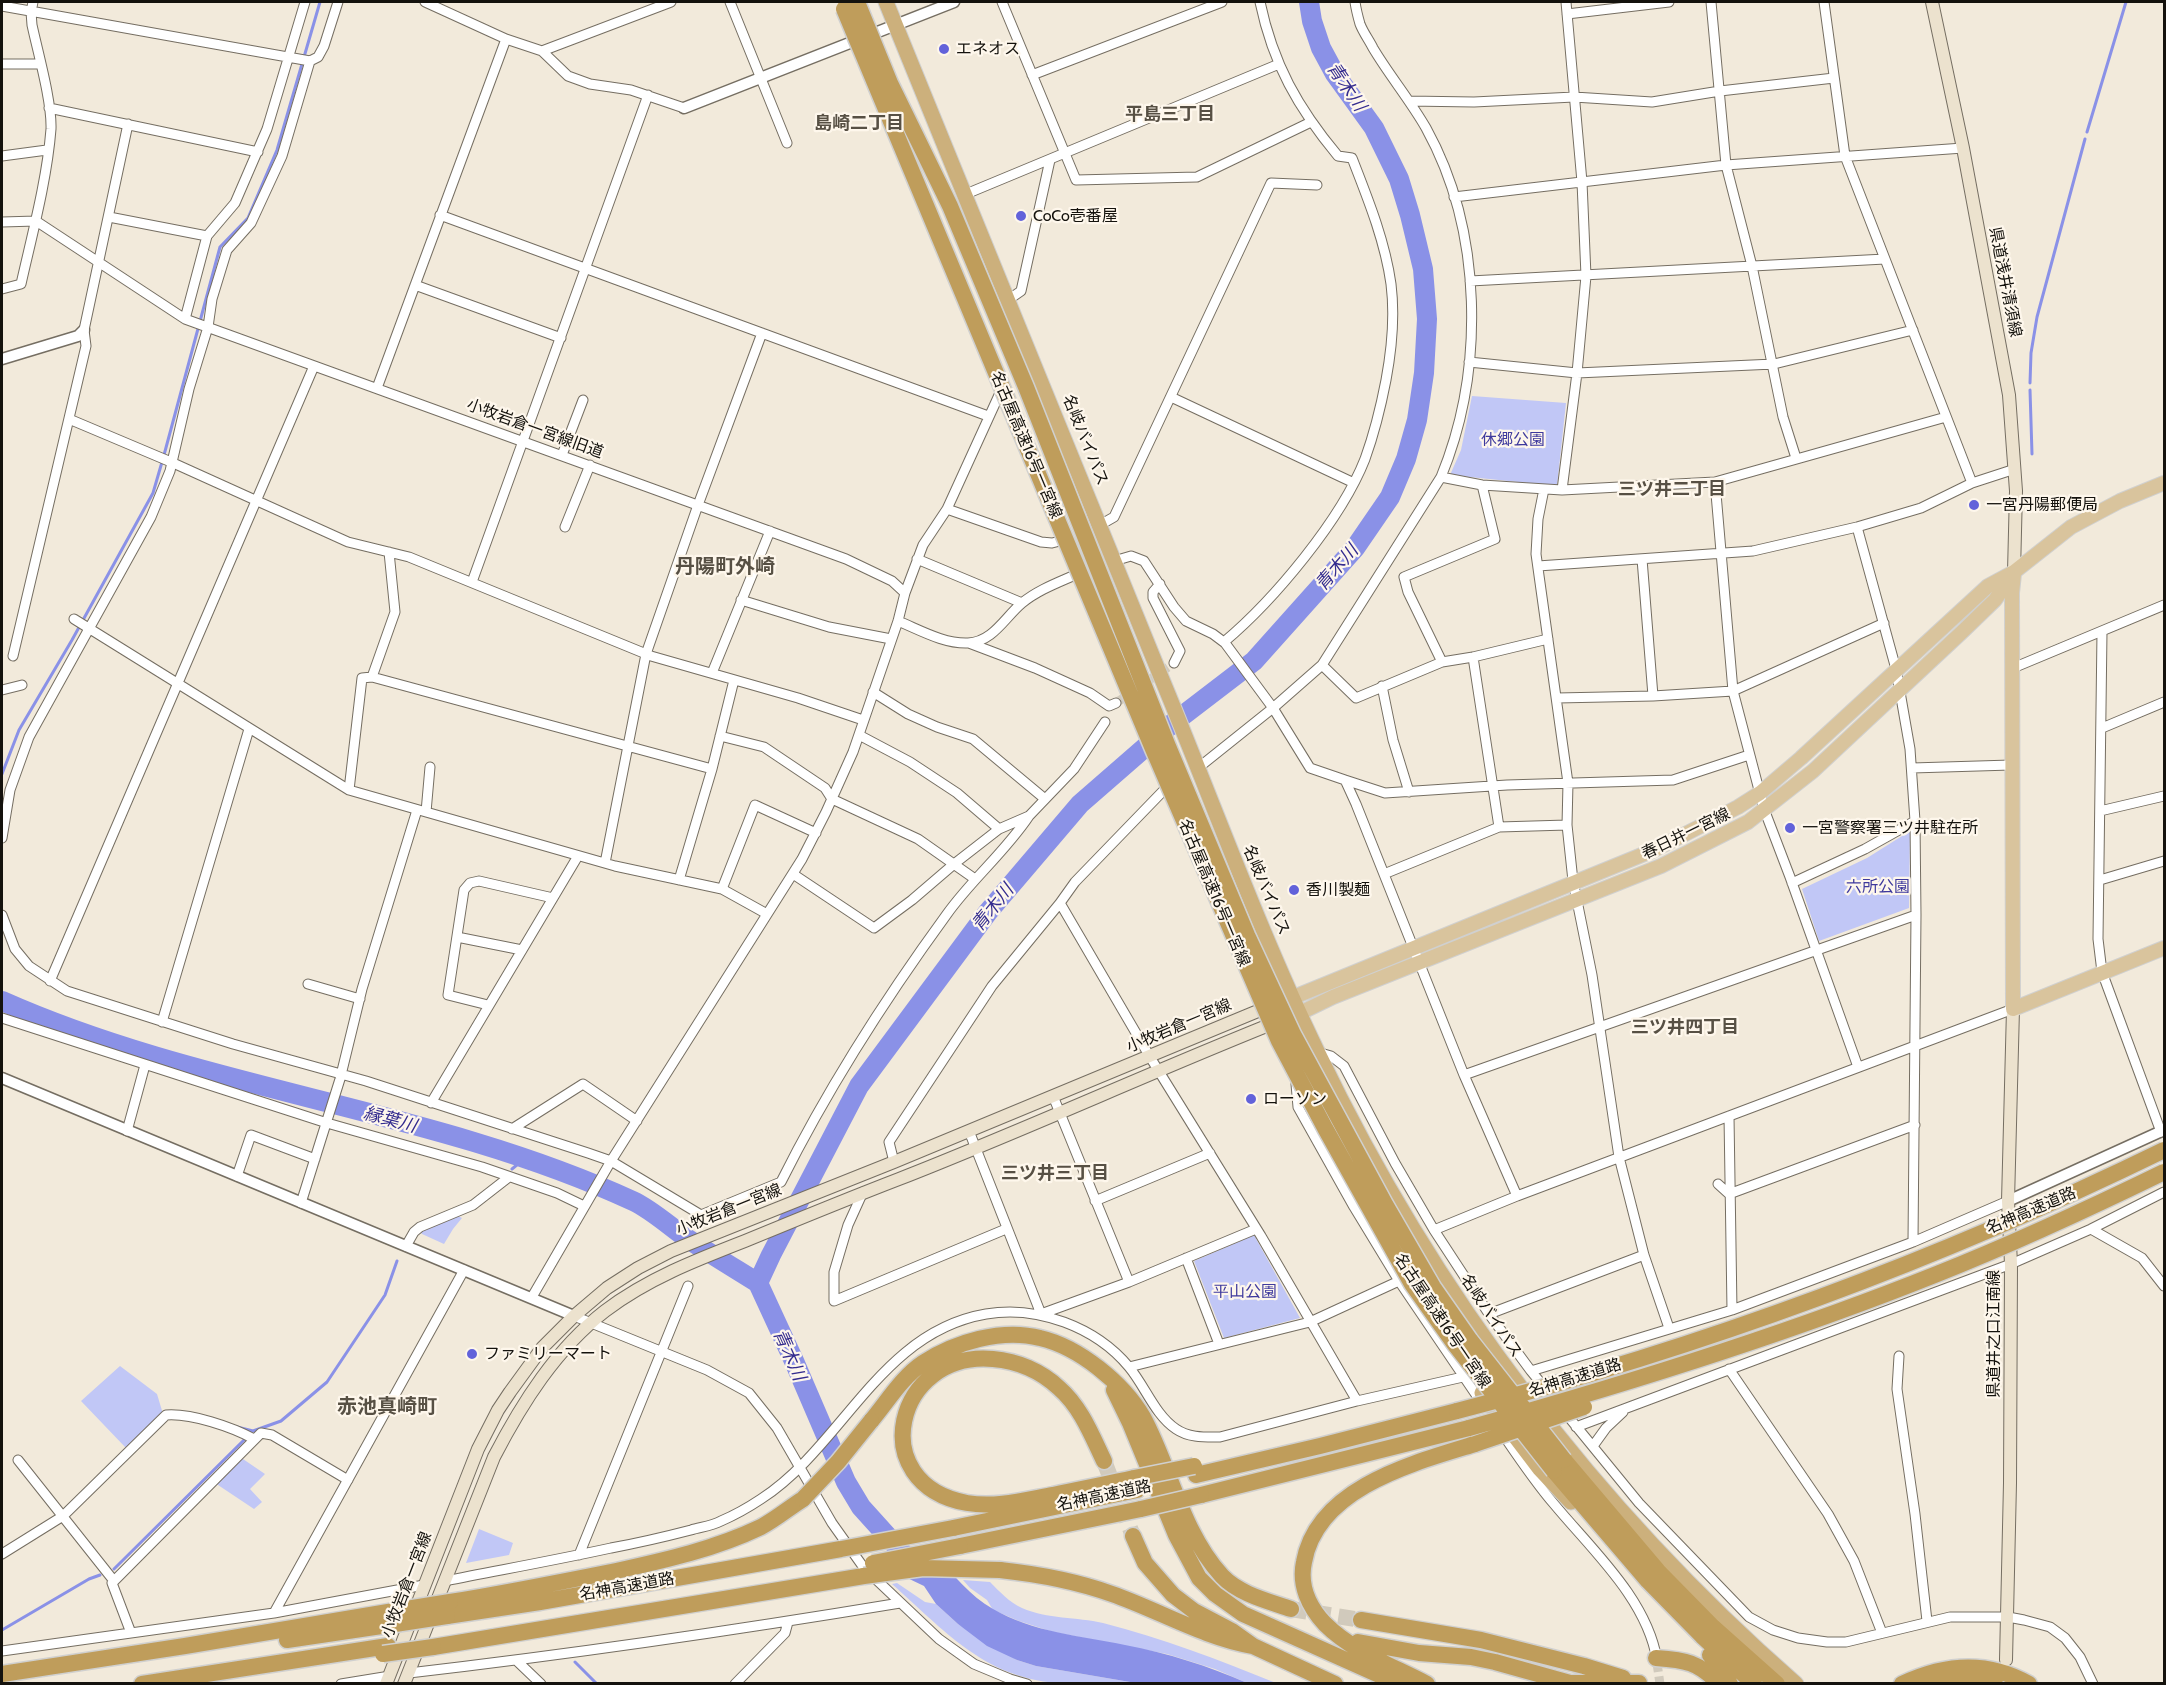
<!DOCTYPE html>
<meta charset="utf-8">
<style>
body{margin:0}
#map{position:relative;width:2166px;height:1685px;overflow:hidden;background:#f2eadb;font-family:Cabin,sans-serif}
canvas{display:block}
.frame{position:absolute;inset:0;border:3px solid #14120d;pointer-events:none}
</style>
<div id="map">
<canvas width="2166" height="1685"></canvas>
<div class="frame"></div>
</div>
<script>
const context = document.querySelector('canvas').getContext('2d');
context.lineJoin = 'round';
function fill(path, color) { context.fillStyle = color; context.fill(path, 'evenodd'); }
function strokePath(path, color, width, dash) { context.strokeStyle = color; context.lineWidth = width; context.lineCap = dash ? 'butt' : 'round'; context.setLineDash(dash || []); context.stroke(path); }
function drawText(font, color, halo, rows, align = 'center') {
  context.font = font + ' Cabin,"Noto Sans JP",sans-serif'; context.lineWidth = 4.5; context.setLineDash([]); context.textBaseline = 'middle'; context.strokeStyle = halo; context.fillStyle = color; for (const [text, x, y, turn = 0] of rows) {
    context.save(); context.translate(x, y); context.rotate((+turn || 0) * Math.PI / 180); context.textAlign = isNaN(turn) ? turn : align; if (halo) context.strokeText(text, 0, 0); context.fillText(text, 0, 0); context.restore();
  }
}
const green = new Path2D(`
 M1472,396L1566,403L1557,486L1450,475L1461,450Z
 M1910,831L1909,908L1819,941L1802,889L1867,858Z
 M458,1216L462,1218L453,1229L444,1244L422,1234L420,1231Z
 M1254,1235L1300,1318L1224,1338L1194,1261Z
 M120,1366L157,1394L163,1414L126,1448L81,1401Z
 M240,1457L265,1474L250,1489L262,1502L254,1509L215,1483Z
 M479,1529L513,1543L509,1555L466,1563Z
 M963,1580L990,1582C999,1591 1010,1603 1022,1608C1047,1619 1077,1617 1103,1623C1162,1638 1219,1660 1276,1683H1247L1215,1669L1167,1654L1053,1632L1019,1621L993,1610L987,1600L970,1588Z
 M897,1583L925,1602L936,1604L958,1624L1017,1660L1036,1666L1136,1683C1110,1683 1083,1685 1057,1683C983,1677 944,1630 892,1584Z`);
const water = new Path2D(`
 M936,1556C954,1575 970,1596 993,1609C1032,1632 1081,1636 1125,1645C1168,1653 1208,1666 1247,1683H1136L1036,1666L1017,1660L987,1646L958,1624L936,1604L924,1586L901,1575Z`);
const stream = new Path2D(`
 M2087,132L2126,2
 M2030,383L2031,353L2037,317L2085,139
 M2030,390L2032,454
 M164,455L220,247L248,218L277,150L320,2
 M2,774L19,730L72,640L153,493L162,462
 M512,1169L524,1159
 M237,1427L253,1431L281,1421L327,1382L385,1295L397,1261
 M114,1569L244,1440
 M2,1630L89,1579L100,1575
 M575,1662L597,1684`);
const river = new Path2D(`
 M2,1001C204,1091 432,1108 633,1201C652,1210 668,1225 685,1237C709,1253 734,1268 758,1283
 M916,1568L861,1507L846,1482L794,1361L758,1283L771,1255L859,1086L988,912L1080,804L1173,723L1254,661L1355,548L1390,497L1406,459L1417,420L1424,373L1427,319L1423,269L1410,215L1399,179L1374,128L1335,74L1321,48L1312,21L1309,2`);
const minorTunnel = new Path2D(`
 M1116,703L1174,663
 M1657,1663L1660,1684`);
const motorwayTunnel = new Path2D(`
 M1104,1461L1133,1536
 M1291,1609L1361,1620`);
const minor = new Path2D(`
 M425,2L506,39L542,51L568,76L590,84L631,90L684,108
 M730,2L787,143
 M1002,2L1076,180L1197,177L1311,122
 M1711,2L1726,165L1752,266L1783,417L1796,458
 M1824,2L1845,156L1972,483
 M2,6L310,61L318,57L324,46L338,2
 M1567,14L1669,2
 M542,51L671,2
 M2,64H40
 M1032,75L1222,2
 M1409,101L1474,102L1574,97L1652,102L1720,91L1834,78
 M49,108L258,152
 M2,156L47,150
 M966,194L1279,64
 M1454,197L1726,165L1963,148
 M440,215L988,416
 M109,217L207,236
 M2,222L36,221L185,319L846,559L892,581L905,593
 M1470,281L1885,259
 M415,285L561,338
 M2,289L21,284C32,235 47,180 51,129C52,102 38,53 32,25L31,12L33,2
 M1008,300L1021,291L1050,160
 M185,319L207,236L235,203L267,129L305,2
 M1469,362L1577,373L1774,364L1913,330
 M377,388L506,39
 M1171,397L1354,483
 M69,419L171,462L348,542L409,557L651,656L798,698L863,720
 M562,455L583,400
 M1441,477L1482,485L1562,490L1715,482L1946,417
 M1715,482L1733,691L1764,809L1790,877L1858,1067
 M1544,489L1538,519L1536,554L1568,783L1567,825L1573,881L1592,975L1619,1157L1644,1255L1669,1328
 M1562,490L1577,373L1586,276L1582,182L1566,2
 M947,509L1041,542L1052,543L1060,541
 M1100,525L1114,517L1271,183L1317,185
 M565,527L590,465
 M1857,527L1896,669L1910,749L1915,821L1916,915L1913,1242
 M917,559L1022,603
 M1642,559L1653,696
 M1114,561L1131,556L1144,561L1174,607L1186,621L1213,634L1225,643L1273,708L1310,768L1345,780L1356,804L1464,1075L1517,1196
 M1538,566L1753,551L1857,527L1921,508L1972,483L2015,469
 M472,582L648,95
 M1160,584L1153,592V598L1180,651L1174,663
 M741,600L829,627L891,639
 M74,619L349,790L615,866L722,889L767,914
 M898,621C920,630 944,644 968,643C993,642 1005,617 1022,603C1038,590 1057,583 1075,575
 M2102,632L2098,939L2102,972L2161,1132
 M1224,642C1274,600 1341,520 1365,459C1374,434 1381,406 1386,380C1392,348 1395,316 1391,284C1385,241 1368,199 1352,158L1338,156C1298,108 1273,64 1260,2
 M969,643L1035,668L1090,693L1109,706L1116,703
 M13,656L86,346L84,330L128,124
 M1473,657L1499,827
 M1442,662L1408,592L1404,577L1495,539L1482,485
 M1322,665L1356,698L1442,662L1473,657L1548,639
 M2013,668L2164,605
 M712,673L770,531
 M372,677L395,612L389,552
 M1382,686L1393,740L1409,792
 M2,690L22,685
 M873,692L908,714L937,727L973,739L1045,799
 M1557,698L1653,696L1733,691L1884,623
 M2102,728L2164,702
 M859,735L910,762L957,793L999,829
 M720,736L764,747L825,788L832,799L918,839L975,879
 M1198,768L1273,708L1322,665L1441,477C1485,370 1483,231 1426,128C1410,100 1389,75 1373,48C1369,40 1363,32 1360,24C1358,17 1356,9 1355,2
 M1912,768L2011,765
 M1345,780L1385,793L1507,785L1673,780L1749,755
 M349,790L362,678L372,677L712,769
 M1164,790L1075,882L1060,903L1150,1057L1261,1236L1357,1401
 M2100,811L2164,796
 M426,812L430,767
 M2,838L10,790L29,737L151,517L170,471L189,389L208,327L212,299L227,250L251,223L282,156L310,61
 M605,863L646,654L698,505L762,333
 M793,874L874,928L912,900L954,864L999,829L1029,816L1074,769L1105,722
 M1384,874L1499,827L1567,825
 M679,880L712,769L734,680
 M2100,880L2164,861
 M1792,883L1865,849L1915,821
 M722,889L755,805L816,833
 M2,915L15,949L29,966L67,991L233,1044L366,1081L588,1153L611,1161L701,1215L781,1182C828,1088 885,999 947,914C972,879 1005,852 1029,816
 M457,937L522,950
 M50,981L314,366
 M308,984L360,999
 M488,1005L448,995L464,890L470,883L479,881L553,898
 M2,1018L327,1123L482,1167L557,1193L584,1206
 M162,1022L249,729
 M1317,1052L1331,1056L1344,1066L1395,1163L1434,1230L1489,1314L1531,1371L1639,1503L1749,1617L1773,1630L1798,1638L1827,1642H1846L1950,1617H2008L2024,1620L2050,1627L2065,1638L2080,1657L2093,1684
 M1464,1075L1916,915
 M1296,1084L1298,1107L1354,1207L1399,1281L1481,1402
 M1053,1096L1129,1282
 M431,1103L578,856
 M1729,1116L1732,1310
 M512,1129L583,1084L637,1121
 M127,1131L145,1065
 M969,1131L1041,1314
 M894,1162L889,1142L992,986L1060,903
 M237,1176L251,1135L315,1159
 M1718,1184L1729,1194L1915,1125
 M863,1192L848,1225L834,1272V1301L1006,1229
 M1095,1201L1210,1153
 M301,1203L340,1079L362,989L417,810
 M2091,1229L2142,1258L2164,1286
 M1434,1230L1517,1196L2013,1009
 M406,1246L414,1232L420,1227L473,1205L509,1177
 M1186,1258L1219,1344
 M532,1297L611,1161L802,859L826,812L853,752L898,621L905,593L923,545L947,509L999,395
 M1041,1314L1129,1282L1256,1229
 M1489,1314L1644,1255
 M574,1316L707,1370L749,1393L777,1428L832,1523L864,1568L939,1639L974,1664L1010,1679L1027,1684
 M1899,1356L1897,1389L1915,1514L1927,1621
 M1129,1367L1310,1322L1399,1281
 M1729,1369L1828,1514L1854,1561L1882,1633
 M1531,1371L1732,1310L1913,1242L2008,1201
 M1576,1427L2011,1264L2091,1229L2164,1192
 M1502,1433C1519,1458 1535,1482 1554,1504C1592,1550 1647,1599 1657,1660
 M1593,1446L1606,1428L1623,1412
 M18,1460L114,1581
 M2,1554L63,1516L166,1415C191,1413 232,1427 254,1439
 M579,1555L688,1286
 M445,1581C500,1570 556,1560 611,1548C638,1543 664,1537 691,1530C701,1527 712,1526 721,1521C735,1515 749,1507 761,1499C843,1446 880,1332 986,1314C1037,1305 1096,1327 1129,1367C1145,1386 1155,1415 1176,1429C1189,1438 1205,1437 1220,1437L1357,1401L1463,1377
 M274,1613L464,1270
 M131,1633L112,1583L261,1433L272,1435L348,1480
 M2,1651L274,1613L424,1585
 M517,1661L541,1684
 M409,1673C573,1654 737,1630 900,1603
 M341,1684L390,1676
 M735,1684L785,1633L788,1622`);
const tertiary = new Path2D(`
 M684,108L954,2
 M2,359L78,336L84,330
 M2,1078L574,1316
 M2008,1201L2164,1130`);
const secondary = new Path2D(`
 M1932,2L1963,148L2009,395L2016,491L2014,572
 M2006,1660L2010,1483L2011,1264L2008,1201L2013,1009
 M386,1684L478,1449L498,1410L510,1392L542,1348L574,1316L607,1288L638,1268L671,1251L894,1162L1270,1006
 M404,1684L494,1457C522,1403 556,1349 605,1311C647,1279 696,1260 745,1241C796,1220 847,1199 899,1179C1027,1129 1151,1072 1279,1021`);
const primary = new Path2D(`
 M2014,574L2012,593L2013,1009L2164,948
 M1294,997L1654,850L1738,807L1760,793L1801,758L1988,586L2014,572L2071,527L2120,501L2164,483
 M1300,1013L1333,997L1661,866L1748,822L1813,771L1962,632L1995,600L2013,574`);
const trunk = new Path2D(`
 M886,2C979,226 1069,452 1161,677C1213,802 1259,931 1318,1053C1433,1294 1595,1508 1796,1684
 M1482,1393L1539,1468L1571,1502`);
const motorway = new Path2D(`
 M1114,1390L1130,1423L1176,1535L1199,1578L1215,1594L1243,1614L1386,1678L1405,1684
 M871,1421C887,1402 902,1377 923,1363C955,1342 1002,1328 1040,1338C1079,1347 1123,1383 1143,1417C1171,1469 1181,1531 1222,1576C1239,1594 1268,1601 1291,1609
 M1564,1460L1658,1571L1713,1627L1777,1684
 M1104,1461C1092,1436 1081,1407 1059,1388C1041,1371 1017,1361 993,1359C895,1350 863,1484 967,1503C996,1508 1025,1500 1053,1495C1080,1489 1107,1484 1134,1478
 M1554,1471L1648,1581L1702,1636L1754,1684
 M1196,1475L1320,1446L1457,1411
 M1201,1495L1469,1428
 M953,1528L1137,1490
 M1133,1536L1145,1563L1173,1595L1194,1611L1232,1631L1253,1646L1335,1684
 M960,1546L1141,1509
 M1000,1570C1037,1574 1076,1581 1112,1594C1158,1610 1205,1638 1253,1646
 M450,1602C506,1593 561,1582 616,1571C666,1560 715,1549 761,1527C776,1519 789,1508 803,1499
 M447,1616L540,1602L841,1549
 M1361,1620L1481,1640L1584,1666L1623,1678
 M287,1640L395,1624
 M1358,1642L1419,1653L1471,1657L1495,1662L1570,1683H1639
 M433,1647L864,1576
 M1710,1655L1723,1671L1730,1684
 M1656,1658C1685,1660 1699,1662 1719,1684
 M2,1674L185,1646L400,1610
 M142,1684L388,1646
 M1427,1684C1393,1666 1353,1652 1325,1624C1309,1607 1299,1585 1304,1562C1317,1488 1413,1463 1475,1444
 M1902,1684C1944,1664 1987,1660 2029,1684
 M1936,1684C1957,1679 1974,1678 1995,1684`);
const motorwayBridge = new Path2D(`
 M857,2L890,83L950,206L1026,387L1167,744L1247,935L1293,1034L1385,1204L1433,1287L1470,1340L1564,1460
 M844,9L1153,749L1279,1041L1325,1128L1412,1284L1456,1346L1554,1471
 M1457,1411C1700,1348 1939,1260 2164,1150
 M1469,1428C1627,1384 1785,1335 1937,1274C2015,1243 2090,1208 2164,1172
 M1475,1444L1584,1407
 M1134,1478L1194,1466
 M803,1499L838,1462L871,1421
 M1141,1509L1201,1495
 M841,1549L953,1528
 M873,1563L960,1546
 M864,1576L923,1568L1000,1570
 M400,1610L450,1602
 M395,1624L447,1616
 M383,1654L433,1647`);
const markers = [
 [944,49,6,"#6262da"],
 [1021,216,6,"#6262da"],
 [1974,505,6,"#6262da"],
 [1790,828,6,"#6262da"],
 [1294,890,6,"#6262da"],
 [1251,1099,6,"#6262da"],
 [472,1354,6,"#6262da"]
];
const poiNames = [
 ["エネオス",956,49],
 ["CoCo壱番屋",1033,216],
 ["一宮丹陽郵便局",1986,505],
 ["一宮警察署三ツ井駐在所",1802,828],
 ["香川製麺",1306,890],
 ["ローソン",1263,1099],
 ["ファミリーマート",484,1354]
];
const streetNames = [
 ["県道浅井清須線",2005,282,79],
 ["小牧岩倉一宮線旧道",535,429,20],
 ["名岐バイパス",1085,440,68],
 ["名古屋高速16号一宮線",1026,445,67],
 ["春日井一宮線",1686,834,-26],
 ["名岐バイパス",1266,890,67],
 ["名古屋高速16号一宮線",1214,893,67],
 ["小牧岩倉一宮線",1179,1026,-23],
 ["小牧岩倉一宮線",729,1210,-22],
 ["名神高速道路",2031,1211,-23],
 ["名岐バイパス",1491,1316,56],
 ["名古屋高速16号一宮線",1442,1321,56],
 ["県道井之口江南線",1994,1334,-90],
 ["名神高速道路",1575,1378,-17],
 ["名神高速道路",1104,1496,-12],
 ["小牧岩倉一宮線",407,1585,-69],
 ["名神高速道路",627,1587,-10]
];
const parkNames = [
 ["休郷公園",1513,440],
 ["六所公園",1878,887],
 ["平山公園",1245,1292]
];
const waterNames = [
 ["青木川",1346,87,56],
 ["青木川",1337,568,-49],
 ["青木川",993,908,-51],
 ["縁葉川",390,1120,15],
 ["青木川",789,1355,66]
];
const neighbourhoodNames = [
 ["平島三丁目",1170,115],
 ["島崎二丁目",859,124],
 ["三ツ井二丁目",1672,490],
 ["三ツ井四丁目",1685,1028],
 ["三ツ井三丁目",1055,1174]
];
const quarterNames = [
 ["丹陽町外崎",725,567],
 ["赤池真崎町",387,1407]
];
fill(green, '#c1c7f6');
fill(water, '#8a91e7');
strokePath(stream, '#8a91e7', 3);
strokePath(river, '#8a91e7', 20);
strokePath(minorTunnel, '#d1cabc', 9, [9, 4.5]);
strokePath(motorwayTunnel, '#d1cabc', 16, [16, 8]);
strokePath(minor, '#756e62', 11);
strokePath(tertiary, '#756e62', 13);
strokePath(secondary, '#756e62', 14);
strokePath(primary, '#d0d0cf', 16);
strokePath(trunk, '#d0d0cf', 17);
strokePath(motorway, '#d0d0cf', 19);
strokePath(minor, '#fff', 9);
strokePath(tertiary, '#fff', 10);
strokePath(secondary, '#ece2ce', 12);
strokePath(primary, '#d9c49d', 14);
strokePath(trunk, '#ccb07c', 15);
strokePath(motorway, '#bf9d5b', 16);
strokePath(motorwayBridge, '#d0d0cf', 19, []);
strokePath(motorwayBridge, '#bf9d5b', 16);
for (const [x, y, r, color] of markers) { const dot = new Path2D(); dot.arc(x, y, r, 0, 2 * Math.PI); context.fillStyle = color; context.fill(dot); strokePath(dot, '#fef7ec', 2); }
drawText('16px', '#14120d', '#fef7ec', poiNames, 'left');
drawText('16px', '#14120d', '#fef7ec', streetNames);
drawText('16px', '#3e399d', '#fef7ec', parkNames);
drawText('italic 18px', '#342c8f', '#fef7ec', waterNames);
drawText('bold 18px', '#575044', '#fef7ec', neighbourhoodNames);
drawText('bold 20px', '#575044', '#fef7ec', quarterNames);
</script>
